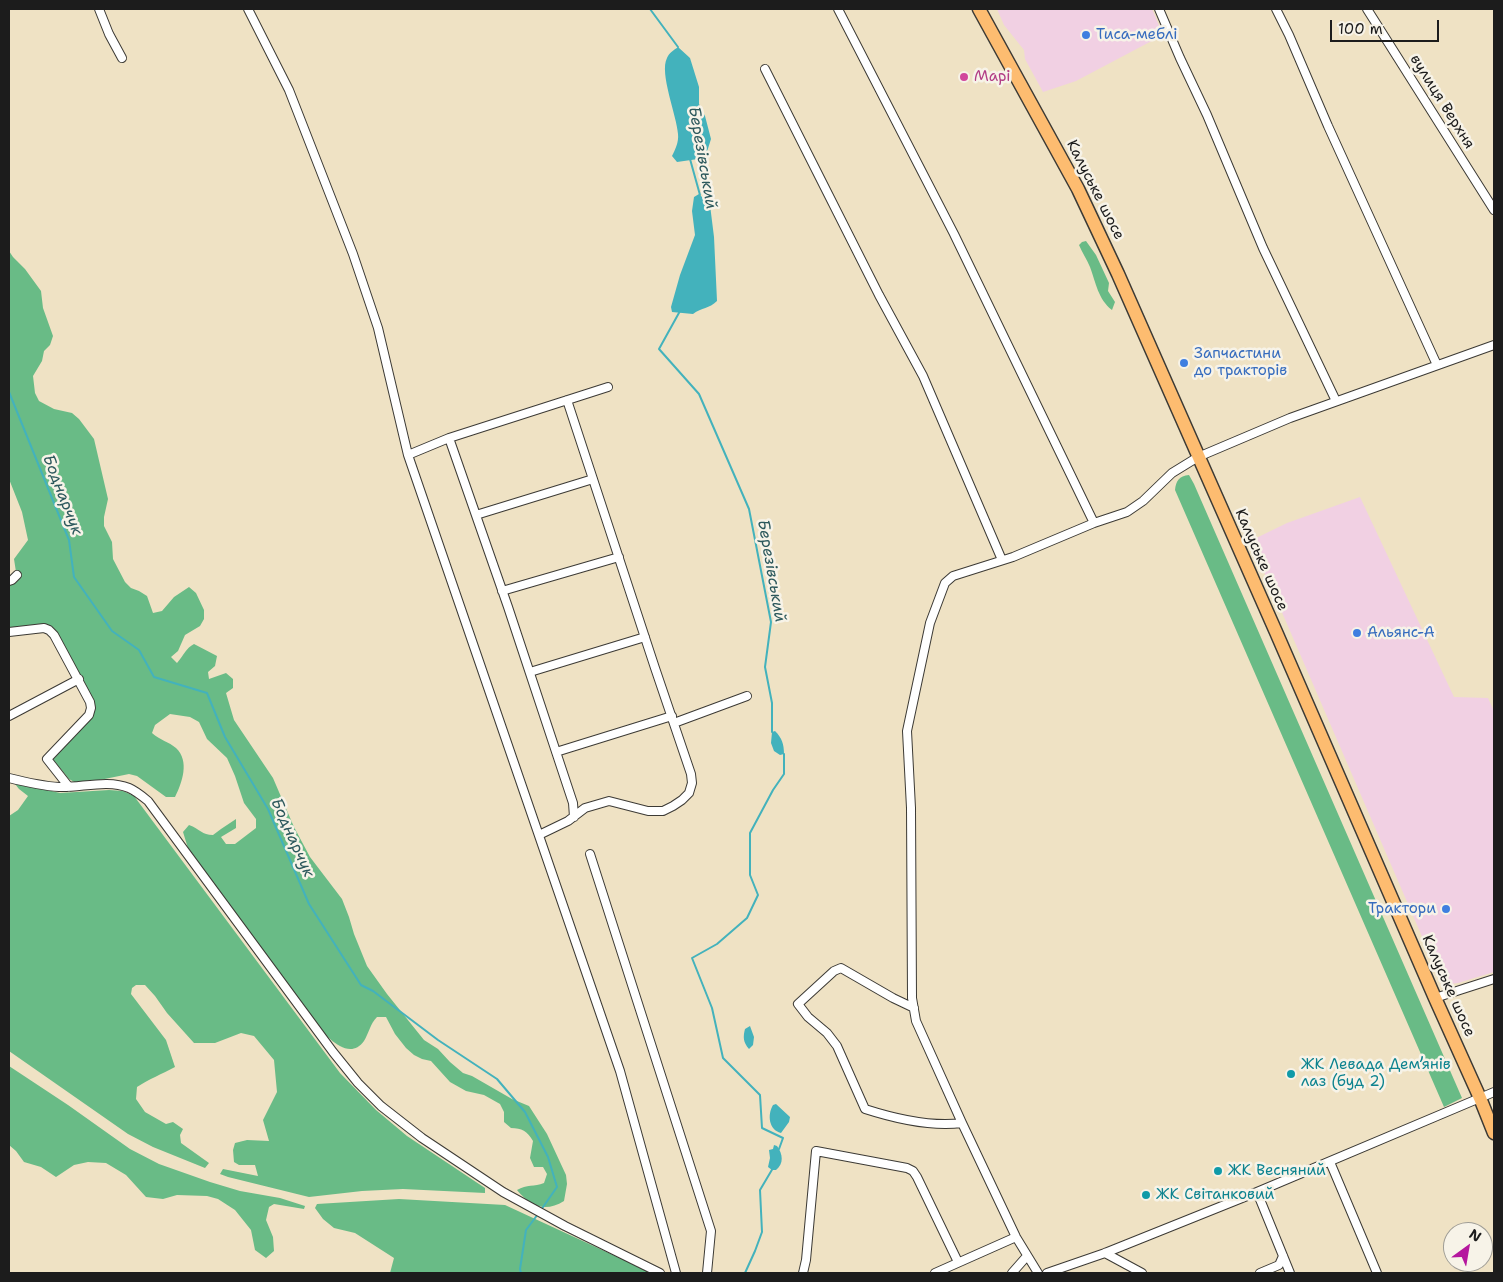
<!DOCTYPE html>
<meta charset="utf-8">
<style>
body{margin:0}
#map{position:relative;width:1503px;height:1282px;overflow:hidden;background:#efe2c4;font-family:"Shantell Sans",sans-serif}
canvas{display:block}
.frame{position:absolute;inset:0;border:10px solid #1c1c1c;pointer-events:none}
.north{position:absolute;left:1443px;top:1222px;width:50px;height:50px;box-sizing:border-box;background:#f7f3e8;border:1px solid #9f9d96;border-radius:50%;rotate:32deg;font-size:14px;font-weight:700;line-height:20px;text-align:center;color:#1c1c1c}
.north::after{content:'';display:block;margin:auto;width:18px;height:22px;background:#b5179e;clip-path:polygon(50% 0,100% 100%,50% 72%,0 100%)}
.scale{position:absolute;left:1330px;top:20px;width:109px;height:22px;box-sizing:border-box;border:2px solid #1c1c1c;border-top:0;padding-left:6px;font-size:15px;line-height:18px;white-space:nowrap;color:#1c1c1c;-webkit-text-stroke:4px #f7f3e8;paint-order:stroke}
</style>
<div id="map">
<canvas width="1503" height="1282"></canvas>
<div class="frame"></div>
<div class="north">N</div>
<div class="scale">100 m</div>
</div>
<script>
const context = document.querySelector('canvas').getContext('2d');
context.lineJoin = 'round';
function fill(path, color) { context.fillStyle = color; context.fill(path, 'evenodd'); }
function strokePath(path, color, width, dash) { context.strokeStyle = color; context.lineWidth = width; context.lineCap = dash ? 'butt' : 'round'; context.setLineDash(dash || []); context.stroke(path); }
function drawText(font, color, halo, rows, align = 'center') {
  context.font = font + ' "Shantell Sans",sans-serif'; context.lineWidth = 5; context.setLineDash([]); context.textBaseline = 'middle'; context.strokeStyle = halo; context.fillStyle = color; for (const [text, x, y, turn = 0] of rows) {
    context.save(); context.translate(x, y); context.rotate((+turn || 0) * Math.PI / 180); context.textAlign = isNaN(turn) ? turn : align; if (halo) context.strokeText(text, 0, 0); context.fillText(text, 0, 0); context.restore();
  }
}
const built = new Path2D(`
 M997,9H1152L1163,35L1076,81L1043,92L1025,59L1024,50L1004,25Z
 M1360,497L1454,697L1488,698L1494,711V972L1458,983L1443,985L1284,617L1250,541L1287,523Z`);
const forest = new Path2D(`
 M1086,241L1096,255L1109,283L1108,291L1115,302L1112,310C1098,299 1096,283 1090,267C1087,260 1082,252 1079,245L1082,242Z
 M9,251L13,257L25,269L41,291L43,308L53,336L50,345L44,351L42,361L33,376L35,393L39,401L54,409L72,413L79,419L94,439L108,499L104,517V526L112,542L113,559L125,582L131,588L139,591L147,596L153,613L162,611L174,597L189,587L196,593L204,610V619L200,626L185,635L178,651L171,657L177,663C184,655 186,648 194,644L217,656L215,666L208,672L209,679L226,673L233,679V688L226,693L234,720L273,778L294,827L310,857L342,899L349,917L354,934L367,966L387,994L424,1040L438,1049L450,1062L463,1073L472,1076L512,1099L529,1106L547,1134L566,1175L567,1184L564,1201C545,1213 530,1206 517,1190C527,1184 534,1187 544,1183L547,1174L543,1167H534L530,1158L533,1141C527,1131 522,1128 511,1128L504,1122V1112L500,1104L484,1095L466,1091L450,1082L431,1061L422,1059L414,1055L406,1048L395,1034L386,1017H377C370,1024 369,1033 364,1041C348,1063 325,1034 313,1022L191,858L183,832L189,825C200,829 202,835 213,835L221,829L236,819V828L221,837L226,844H235L256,828V819L244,803L235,776L227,758L207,739L199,722L190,717L170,714L155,725L152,733C160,740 169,742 176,748C190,761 182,783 175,797H166L137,776L129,774L85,783H76L69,779L51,757L93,705L53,630L9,629V579L16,572L14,559L28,540L22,512L9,479Z
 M1189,475L1194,484L1462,1098L1444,1107L1175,490C1176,481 1179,476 1189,475Z
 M18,783L60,793L109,790L123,791L134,796L340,1073L376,1110L407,1136L485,1188V1193L403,1189L362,1191L309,1197L228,1177L220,1174L223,1169L258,1176L255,1165H239L234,1162L233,1150L235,1143L247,1140L269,1141L263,1120L277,1092L274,1060L254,1036L241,1033L215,1043H194L167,1013L155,996L145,985H136L132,988L131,994L166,1040L175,1067C162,1074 149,1079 137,1087L136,1099L145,1112L166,1124L173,1122L183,1129L180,1135L181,1143L209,1163L205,1168L153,1147L128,1134L9,1051V816L18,810L28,796L19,789L15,784Z
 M9,1066L68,1105L130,1149L159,1164L210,1182L240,1191L280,1198L305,1206L304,1209L274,1204L269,1207L266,1220L273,1237L274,1251L266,1258L255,1250L251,1230L235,1210L218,1199L207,1196L177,1195L163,1199L146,1197L126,1175L106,1163L88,1162L74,1165L56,1177L41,1167L24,1162L16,1151L9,1145Z
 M399,1199L505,1205L652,1273H390L394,1258L355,1233L334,1228L323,1219L315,1208L317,1204Z`);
const water = new Path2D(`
 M678,47L690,58L699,87V104L705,116L711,139L705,158L677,162L672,156C675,150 679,142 678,134C677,116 659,73 667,58C669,53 674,50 678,47Z
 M699,194L710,205L714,237L717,301C709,309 702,307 693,314L672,312L671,307L680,275L695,235L692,211L694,197Z
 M775,731C782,738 784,744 784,754L780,755L774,751L771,743L772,732Z
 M750,1026L754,1037L753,1045L749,1049C743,1042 743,1037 745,1029Z
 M776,1104L790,1117L789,1122L781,1133C769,1130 767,1115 773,1105Z
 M774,1145L777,1146C783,1154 784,1164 776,1170H772L768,1167L770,1158L769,1150L773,1149Z`);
const stream = new Path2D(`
 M650,9L678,47
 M690,159L700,195
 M680,311L659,349L699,394L749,509L771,622L765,667L772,703V732
 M9,392L69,540L74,577L112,631L139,650L154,677L207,693L225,737L268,809L309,904L361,985L373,991L438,1040L497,1079L525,1112L548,1157L557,1187L541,1210
 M779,1149L783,1138L762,1128L760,1095L723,1058L712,1008L692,958L717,944L747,918L758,895L750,875V833L773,790L784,774V754
 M521,1273L520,1269L526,1230L538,1214
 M745,1273L755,1251L762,1232L760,1190L773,1168`);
const minor = new Path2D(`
 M99,9L109,34L122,58
 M248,9L289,90L353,254L378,328L408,455L620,1071L676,1273
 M838,9L954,234L1094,523
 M1159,9L1180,58L1207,115L1263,248L1336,401
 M1276,9L1289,35L1328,126L1437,365
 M1367,9L1494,210
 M765,69L879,295L923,376L1002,560
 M449,438L508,607L573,803L574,817
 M408,455L449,438L608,387
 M476,515L593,479
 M9,581L12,580L17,575
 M502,591L619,557
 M9,632L44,628L49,630L54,635L90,702L91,708L89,715L47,759L69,787
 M530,672L645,637
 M9,716L79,679
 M674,723L747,696
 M556,752L672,716
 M9,778C25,782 42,786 59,787C81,788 107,779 129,788C136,791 142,796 148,801L333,1052L358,1083L381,1106L422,1138L503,1192L565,1226L660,1273
 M539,835L568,821L585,808L609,801L648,811H663L673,806L682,800L689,793L692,783L691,774L655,668L567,400
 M590,854L711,1231L707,1273
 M1435,998L1494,979
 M914,1008L893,998L841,968L834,971L798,1004L808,1017L827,1033L837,1046L865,1109C893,1118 932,1127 962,1123
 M1330,1162L1377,1273
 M1257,1192L1290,1273
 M1105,1253L1142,1273
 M803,1273L806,1260L816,1151L907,1168L913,1171L917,1177L958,1262
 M935,1273L1016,1237
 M1012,1273L1027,1256
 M1038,1273L1016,1237L962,1123L916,1021L912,998L911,808L907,731L930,623L945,583L953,576L1013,557L1094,523L1127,512L1143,501L1172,473L1198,457L1290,418L1494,345
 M1047,1273L1105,1253L1257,1192L1494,1092
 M1260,1273L1279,1265L1283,1256`);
const primary = new Path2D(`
 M979,9L1078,189L1118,274L1276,632L1435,998L1480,1098L1494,1133`);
const markers = [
 [1086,35,5,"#3f7fe0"],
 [964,77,5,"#d1479c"],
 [1184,363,5,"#3f7fe0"],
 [1357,633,5,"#3f7fe0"],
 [1446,909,5,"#3f7fe0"],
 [1291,1074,5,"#0f9aa8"],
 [1218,1171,5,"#0f9aa8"],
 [1146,1195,5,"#0f9aa8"]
];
const shopNames = [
 ["Тиса-меблі",1096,35],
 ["Запчастини",1194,354],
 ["до тракторів",1194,371],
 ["Альянс-А",1367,633],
 ["Трактори",1436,909,"right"]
];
const hotelNames = [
 ["Марі",974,77]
];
const streetNames = [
 ["вулиця Верхня",1442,102,58],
 ["Калуське шосе",1095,190,63],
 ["Калуське шосе",1261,560,66],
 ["Калуське шосе",1448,986,66]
];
const cultureNames = [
 ["ЖК Левада Дем’янів",1301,1065],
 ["лаз (буд 2)",1301,1082],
 ["ЖК Весняний",1228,1171],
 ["ЖК Світанковий",1156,1195]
];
const waterNames = [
 ["Березівський",702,158,80],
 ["Боднарчук",62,495,69],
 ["Березівський",771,571,80],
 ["Боднарчук",292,838,66]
];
fill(built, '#f1d0e3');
fill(forest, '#69bb86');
fill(water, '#43b2bc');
strokePath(stream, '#43b2bc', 2);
strokePath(minor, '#3c3a35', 10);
strokePath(primary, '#3c3a35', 15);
strokePath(minor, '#fff', 8);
strokePath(primary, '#fdbc70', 12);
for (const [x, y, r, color] of markers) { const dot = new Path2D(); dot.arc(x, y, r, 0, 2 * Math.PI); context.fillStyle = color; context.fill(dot); strokePath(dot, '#f7f3e8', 2); }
drawText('15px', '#366cbe', '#f7f3e8', shopNames, 'left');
drawText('15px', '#b23c85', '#f7f3e8', hotelNames, 'left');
drawText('15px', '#1c1c1c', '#f7f3e8', streetNames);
drawText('15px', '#0d838f', '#f7f3e8', cultureNames, 'left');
drawText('italic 16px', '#2c585c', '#f7f3e8', waterNames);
</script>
